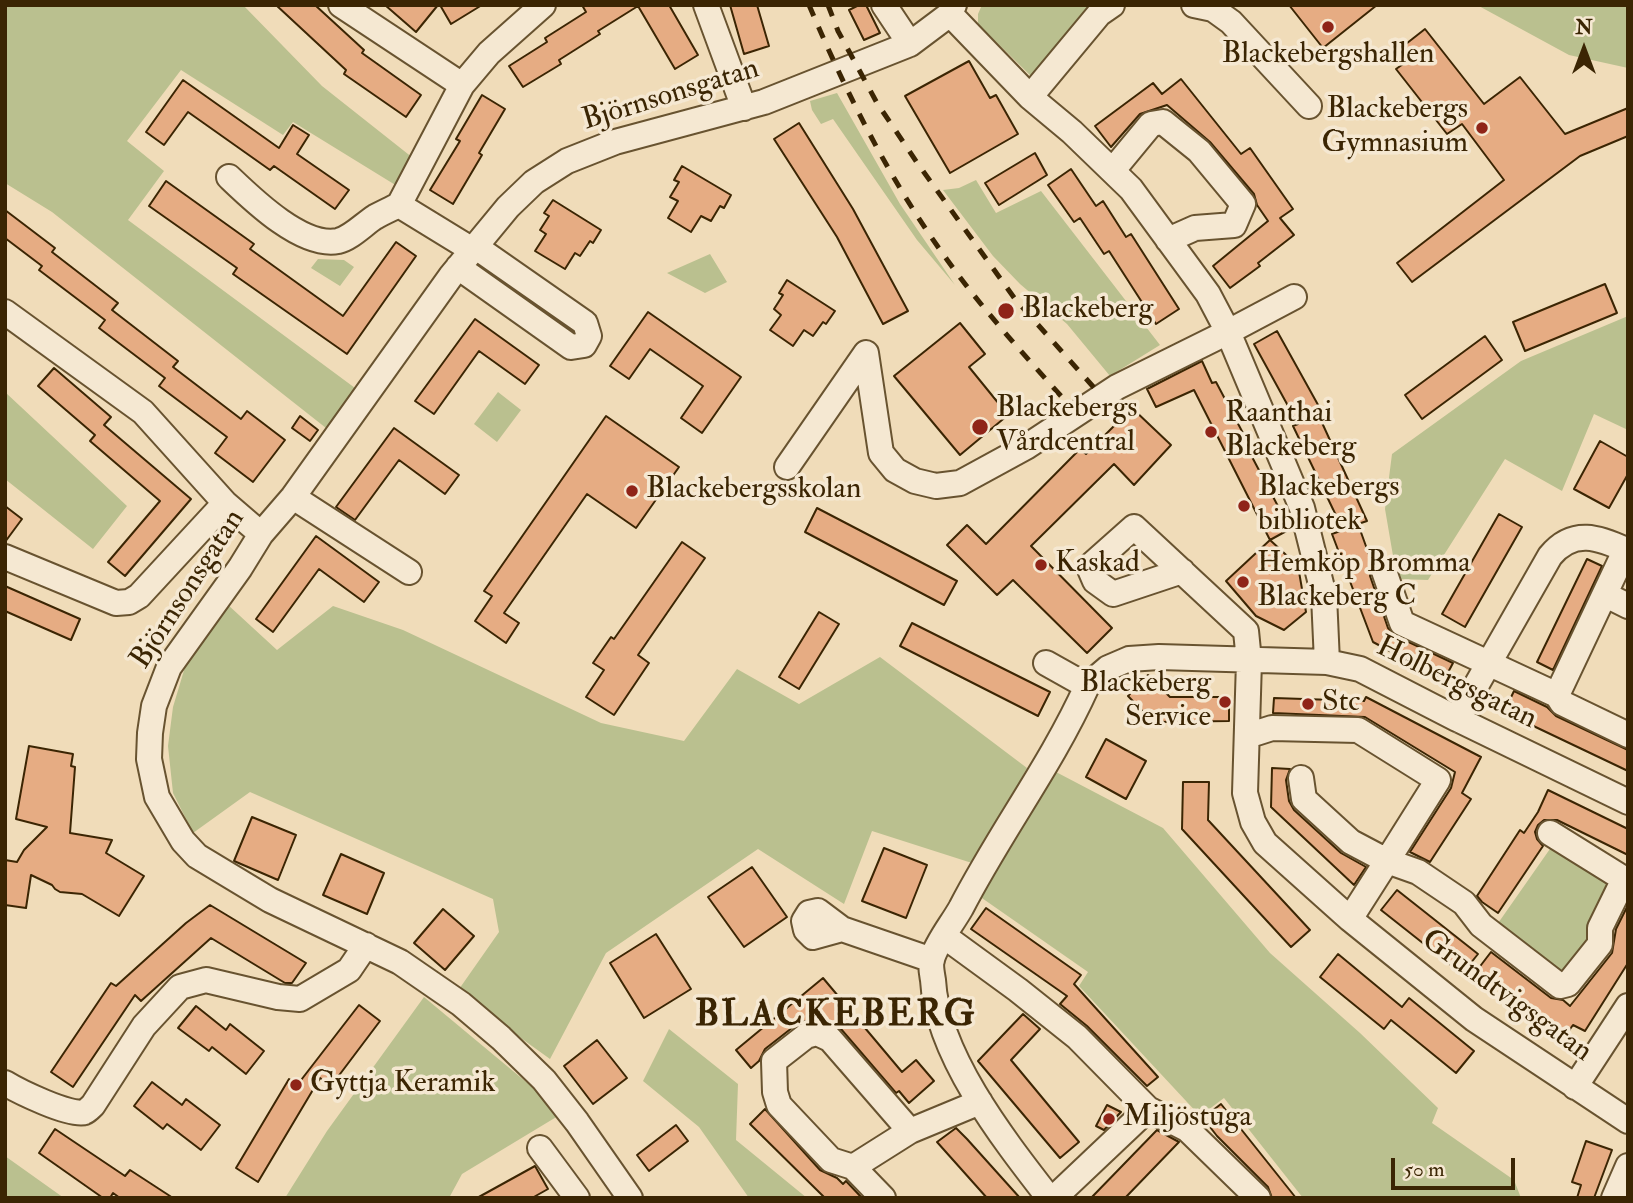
<!DOCTYPE html>
<meta charset="utf-8">
<style>
body{margin:0}
#map{position:relative;width:1633px;height:1203px;overflow:hidden;background:#f0dcb9;font-family:"IM FELL Double Pica",serif}
canvas{display:block}
.frame{position:absolute;inset:0;border:7px solid #3b2503;pointer-events:none}
.north{position:absolute;left:1549px;top:14px;width:70px;height:70px;-webkit-text-stroke:5px #f5e8d2;paint-order:stroke;rotate:0deg;font-size:19px;font-weight:700;line-height:28px;text-align:center;color:#3b2503}
.north::after{content:'';display:block;margin:auto;width:24px;height:32px;background:#3b2503;clip-path:polygon(50% 0,100% 100%,50% 72%,0 100%)}
.scale{position:absolute;left:1391px;top:1158px;width:124px;height:32px;box-sizing:border-box;border:4px solid #3b2503;border-top:0;padding-left:9px;font-size:21px;line-height:24px;white-space:nowrap;color:#3b2503;-webkit-text-stroke:5px #f5e8d2;paint-order:stroke}
</style>
<div id="map">
<canvas width="1633" height="1203"></canvas>
<div class="frame"></div>
<div class="north">N</div>
<div class="scale">50 m</div>
</div>
<script>
const context = document.querySelector('canvas').getContext('2d');
context.lineJoin = 'round';
function fill(path, color) { context.fillStyle = color; context.fill(path, 'evenodd'); }
function strokePath(path, color, width, dash) { context.strokeStyle = color; context.lineWidth = width; context.lineCap = dash ? 'butt' : 'round'; context.setLineDash(dash || []); context.stroke(path); }
function drawText(font, color, halo, rows, align = 'center') {
  context.font = font + ' "IM FELL Double Pica",serif'; context.lineWidth = 7; context.setLineDash([]); context.textBaseline = 'middle'; context.strokeStyle = halo; context.fillStyle = color; for (const [text, x, y, turn = 0] of rows) {
    context.save(); context.translate(x, y); context.rotate((+turn || 0) * Math.PI / 180); context.textAlign = isNaN(turn) ? turn : align; if (halo) context.strokeText(text, 0, 0); context.fillText(text, 0, 0); context.restore();
  }
}
const green = new Path2D(`
 M5,5H243L322,86L413,158L397,186L293,122L283,135L181,70L127,141L164,171L128,220L355,388L326,428L52,212L5,183Z
 M982,5H1103L1035,80L978,24V14Z
 M1477,5H1628V68L1569,55Z
 M837,93L900,204L955,285L917,240L833,119L821,124L812,110L810,101Z
 M976,180L996,213L1041,191L1160,345L1110,376L1067,324L1020,284L993,256L943,190L959,188Z
 M710,254L727,282L705,293L667,273Z
 M318,259L344,260L354,267L340,286L311,268Z
 M1628,316V430L1594,414L1562,491L1505,459L1428,580L1397,579L1385,509L1392,454L1521,361Z
 M5,392L127,506L93,549L5,479Z
 M498,392L521,410L497,442L474,424Z
 M227,604L277,650L333,606L403,630L601,723L684,741L737,669L799,704L880,657L1027,768L975,864L872,831L844,904L758,849L606,953L550,1059L457,992L499,932L493,899L250,792L193,833L173,793L168,746L173,707L185,667Z
 M1056,772L1163,828L1270,953L1360,1033L1438,1108L1432,1123L1514,1180L1521,1198H1303L1224,1098L1200,1116L1079,986L1088,972L979,896Z
 M1552,846L1616,882L1593,941L1566,977L1494,929Z
 M424,997L537,1091L558,1116L462,1174L449,1198H285L327,1131Z
 M669,1029L738,1084L736,1140L807,1198H749L699,1127L643,1081Z
 M5,1156L64,1198H5Z`);
const building = new Path2D(`
 M276,5H315L364,50L362,53L421,95L406,117L344,74L346,70Z
 M385,5H438L416,32Z
 M440,5H482L451,24Z
 M582,5H669L698,55L675,69L638,6L598,31L600,34L559,60L561,64L523,87L509,66L547,42L545,38L586,12Z
 M730,5H757L769,46L744,54Z
 M859,5H866L880,33L864,40L849,10Z
 M1289,5H1377L1323,48Z
 M1425,29L1484,104L1520,77L1565,134L1628,108V136L1580,156L1412,282L1397,263L1504,180L1462,124L1447,134L1396,69L1406,62L1397,51Z
 M969,61L990,98L996,95L1018,134L950,173L905,96Z
 M1181,79L1241,154L1250,148L1293,209L1280,218L1294,235L1258,263L1260,266L1230,288L1213,266L1268,221L1257,205L1254,194L1210,142L1167,105L1140,114L1111,147L1095,126L1153,83L1162,94Z
 M183,80L279,148L293,125L309,135L297,154L349,190L335,209L274,166L270,170L188,112L164,145L146,132Z
 M482,95L505,109L479,153L482,155L453,204L430,190L460,141L456,139Z
 M799,123L853,209L908,311L883,324L837,237L774,139Z
 M1035,153L1047,175L999,205L985,183Z
 M682,166L731,195L724,208L720,206L711,221L701,216L691,232L668,218L678,201L670,197L679,182L674,180Z
 M1071,169L1096,206L1103,201L1126,237L1131,234L1179,309L1156,324L1109,251L1104,254L1080,218L1074,222L1048,185Z
 M166,181L254,244L250,249L343,316L396,242L416,256L347,354L233,274L237,268L149,206Z
 M553,200L601,230L593,243L590,241L580,256L575,253L565,269L535,251L546,234L540,230L549,216L544,213Z
 M5,210L55,248L52,252L118,303L112,310L178,361L173,367L241,419L247,411L285,440L253,482L215,453L227,437L159,386L165,378L99,328L105,320L39,270L42,266L5,238Z
 M787,280L835,311L826,324L823,322L813,336L804,330L793,346L770,330L781,315L774,309L783,295L779,293Z
 M1605,284L1617,313L1525,351L1513,322Z
 M648,312L741,377L702,433L681,418L703,386L650,349L629,379L610,366Z
 M475,319L539,365L525,384L479,351L434,414L415,401Z
 M960,323L985,354L969,367L1008,415L960,455L894,376Z
 M1277,331L1322,412L1318,414L1367,521L1358,524L1372,563L1370,576L1388,628L1396,636L1453,663L1444,680L1373,642L1332,534L1343,530L1293,426L1298,424L1254,344Z
 M1485,336L1502,360L1422,419L1405,395Z
 M1202,361L1212,383L1216,382L1244,435L1241,436L1290,529L1270,540L1194,390L1156,407L1147,389Z
 M54,368L111,417L104,425L191,499L125,576L108,562L160,501L90,441L95,435L38,386Z
 M1132,408L1171,445L1134,485L1114,464L1031,546L1112,628L1087,653L1013,580L997,595L947,545L967,525L986,544L1080,449L1086,454Z
 M300,416L318,430L310,441L292,428Z
 M606,416L679,467L636,528L587,494L504,613L519,623L506,643L475,621L492,596L484,591Z
 M394,428L459,475L445,494L399,460L355,520L336,507Z
 M1600,441L1628,457V474L1609,508L1574,489Z
 M5,506L22,519L5,542Z
 M817,508L957,581L944,605L805,532Z
 M1499,514L1522,527L1465,627L1442,614Z
 M316,536L379,582L364,602L319,569L273,632L256,619Z
 M1270,540L1298,566L1306,612L1284,630L1256,616L1226,581Z
 M682,542L705,558L638,655L649,663L614,715L586,697L604,670L593,663L611,637L614,639Z
 M1587,559L1602,566L1553,670L1537,662Z
 M5,586L80,619L71,640L5,611Z
 M819,612L839,624L799,689L779,677Z
 M912,623L1050,692L1038,716L900,646Z
 M1148,675L1170,697H1229V721L1153,722L1128,696Z
 M1514,691L1547,707L1556,716L1628,750V771L1504,712Z
 M1366,697L1481,757L1462,793L1471,799L1430,862L1410,852L1451,788L1455,772L1365,717L1273,713L1274,698L1364,701Z
 M1106,739L1146,761L1126,799L1086,777Z
 M29,746L73,754L71,766L75,767L70,833L112,840L106,853L144,876L119,916L82,894L60,892L55,889L52,885L31,875L26,908L5,905V860L17,862L24,850L47,827L16,819Z
 M1272,768L1290,769L1286,780L1289,801L1294,810L1341,853L1366,867L1354,885L1271,807Z
 M1183,782H1209L1208,820L1310,930L1291,947L1182,829Z
 M1548,790L1628,829V855L1557,820H1544L1538,825L1535,832L1537,839L1543,846L1498,913L1482,902L1477,896L1520,830L1524,833L1538,812Z
 M252,817L296,835L278,880L234,861Z
 M884,848L927,865L906,918L862,901Z
 M341,854L384,873L367,914L323,895Z
 M752,867L787,917L744,947L708,897Z
 M1397,890L1478,954L1462,974L1381,910Z
 M210,905L306,963L292,983H285L211,938L141,1001L135,995L73,1087L51,1072L111,983L116,986L186,923Z
 M1628,905V963L1585,1031L1573,1025L1565,1036L1478,969L1491,952L1551,998L1563,1000L1570,1006L1612,953L1616,929Z
 M986,908L1081,975L1074,984L1158,1077L1147,1086L1087,1026L1060,1004L1067,996L971,929Z
 M443,909L474,936L445,970L414,943Z
 M656,934L691,989L644,1018L610,963Z
 M1338,954L1402,1007L1409,998L1474,1051L1456,1073L1391,1020L1384,1029L1320,977Z
 M823,978L902,1072L916,1060L934,1081L909,1103L899,1091L896,1093L841,1029L826,1021L818,1012L809,1020L797,1024L765,1049L759,1061L751,1068L736,1050Z
 M359,1005L380,1021L331,1086L320,1078L258,1182L236,1168L289,1079L298,1084Z
 M196,1006L226,1030L230,1024L264,1051L246,1074L212,1047L209,1051L178,1028Z
 M1023,1014L1040,1029L1011,1060L1079,1142L1060,1158L978,1061Z
 M597,1040L627,1078L593,1104L564,1066Z
 M152,1082L182,1105L186,1099L220,1125L201,1150L167,1124L163,1129L134,1106Z
 M1221,1104L1296,1198H1272L1268,1187L1217,1136L1203,1118Z
 M1107,1105L1121,1112L1104,1130L1096,1126Z
 M765,1109L820,1170L837,1178L843,1184L846,1181L862,1198H825L750,1124Z
 M676,1125L688,1141L649,1171L637,1155Z
 M956,1128L967,1139L1020,1198H987L937,1142Z
 M55,1129L125,1176L130,1170L173,1198H120L113,1193L110,1198H103L39,1153Z
 M1157,1130L1179,1142L1125,1198H1091Z
 M1586,1141L1612,1150L1594,1198H1577L1581,1185L1572,1182Z
 M535,1166L548,1189L532,1198H477Z`);
const minor = new Path2D(`
 M341,5L462,85
 M706,5L744,108
 M884,5L910,44
 M1194,5L1213,9L1231,22L1309,106
 M950,14L1030,97L1072,132L1131,189L1208,294L1228,332L1294,297
 M1030,97L1099,14L1112,5
 M1113,170L1151,124L1163,122L1199,151L1243,204L1234,225L1195,228L1168,240
 M229,177C252,199 302,248 338,241C351,238 364,224 375,217C382,213 391,209 399,205L474,251
 M399,205L462,85L489,53L543,5
 M458,267L571,347L584,345L589,336L585,323L476,247
 M5,312L143,412L225,503L261,534
 M787,467L866,353L881,453L895,470L915,481L936,486L960,483L1026,447L1117,387L1228,332L1302,508L1324,596L1327,662
 M293,497L409,572
 M1626,549L1557,695L1562,703L1628,735
 M5,557L116,603L129,602L139,596L225,503
 M1182,571L1113,594L1095,581L1089,567L1134,527L1246,631L1249,661L1245,793L1253,822L1265,843L1350,919L1474,1019L1628,1121
 M1384,571L1402,623L1557,695
 M1606,595L1628,606
 M1046,663L1087,686L1108,668L1129,659L1159,657L1327,662L1360,669L1457,719L1628,802
 M1457,719L1550,556C1573,528 1599,537 1628,551
 M1247,736L1272,728L1358,730L1438,780L1387,861L1418,872L1464,903L1481,925L1560,986L1568,984L1600,944V928L1624,879L1550,833
 M1301,778L1304,799L1351,842L1387,861L1350,919
 M842,929L813,937L806,930L804,921L809,913L818,911L842,929L932,960
 M944,936L1018,990L1077,1037L1148,1109L1054,1198
 M5,1083C18,1091 71,1117 85,1112C86,1112 92,1106 93,1105L144,1026L180,987L206,980L278,997L300,999L349,970L366,945
 M1575,1087L1628,1006
 M1148,1109L1187,1129L1258,1198
 M540,1148L577,1198
 M853,1167L910,1131L980,1102
 M630,1198L577,1122L544,1080L501,1038L461,1004L400,962L270,900L197,856L183,841L157,797L149,759L150,733L154,706L169,667L240,568L261,534L293,497L451,276L508,207L534,182L567,161L615,142L764,102L910,44L950,14L954,5
 M883,1198L853,1167L831,1160L779,1105L775,1092L774,1061L806,1036L817,1033L830,1039L910,1131
 M1049,1198C1004,1140 937,1055 933,980C932,974 930,965 932,959C937,942 952,924 961,908C1000,832 1052,764 1087,686
 M1614,1198L1628,1166`);
const rail = new Path2D(`
 M809,5C846,92 888,177 943,254C981,308 1026,357 1070,406
 M828,5L838,31L877,103L918,164L1015,299L1097,391`);
const markers = [
 [1328,27,7,"#8f2418"],
 [1482,128,7,"#8f2418"],
 [1006,311,9,"#8f2418"],
 [980,427,9,"#8f2418"],
 [1211,432,7,"#8f2418"],
 [632,491,7,"#8f2418"],
 [1244,506,7,"#8f2418"],
 [1041,565,7,"#8f2418"],
 [1243,582,7,"#8f2418"],
 [1225,702,7,"#8f2418"],
 [1308,704,7,"#8f2418"],
 [296,1085,7,"#8f2418"],
 [1109,1119,7,"#8f2418"]
];
const poiNames = [
 ["Blackebergshallen",1328,56,"center"],
 ["Blackebergs",1468,111,"right"],
 ["Gymnasium",1468,145,"right"],
 ["Blackeberg",1022,311],
 ["Blackebergs",996,410],
 ["Vårdcentral",996,444],
 ["Raanthai",1225,415],
 ["Blackeberg",1225,449],
 ["Blackebergs",1258,489],
 ["bibliotek",1258,523],
 ["Blackebergsskolan",646,491],
 ["Kaskad",1055,565],
 ["Hemköp Bromma",1257,565],
 ["Blackeberg C",1257,599],
 ["Blackeberg",1211,685,"right"],
 ["Service",1211,719,"right"],
 ["Stc",1322,704],
 ["Gyttja Keramik",310,1085],
 ["Miljöstuga",1123,1119]
];
const streetNames = [
 ["Björnsonsgatan",671,96,-17],
 ["Björnsonsgatan",189,590,-57],
 ["Holbergsgatan",1456,684,26],
 ["Grundtvigsgatan",1506,997,36]
];
const districtNames = [
 ["BLACKEBERG",836,1017]
];
fill(green, '#bac08f');
fill(building, '#e6ac83');
strokePath(building, '#3b2503', 2);
strokePath(minor, '#685330', 28);
strokePath(minor, '#f5e8d2', 24);
strokePath(rail, '#3b2503', 5, [12, 12]);
for (const [x, y, r, color] of markers) { const dot = new Path2D(); dot.arc(x, y, r, 0, 2 * Math.PI); context.fillStyle = color; context.fill(dot); strokePath(dot, '#f5e8d2', 2.5); }
drawText('30px', '#3b2503', '#f5e8d2', poiNames, 'left');
drawText('30px', '#3b2503', '#f5e8d2', streetNames);
context.letterSpacing = '2px';
drawText('bold 37px', '#3b2503', '#f5e8d2', districtNames);
context.letterSpacing = '0px';
</script>
